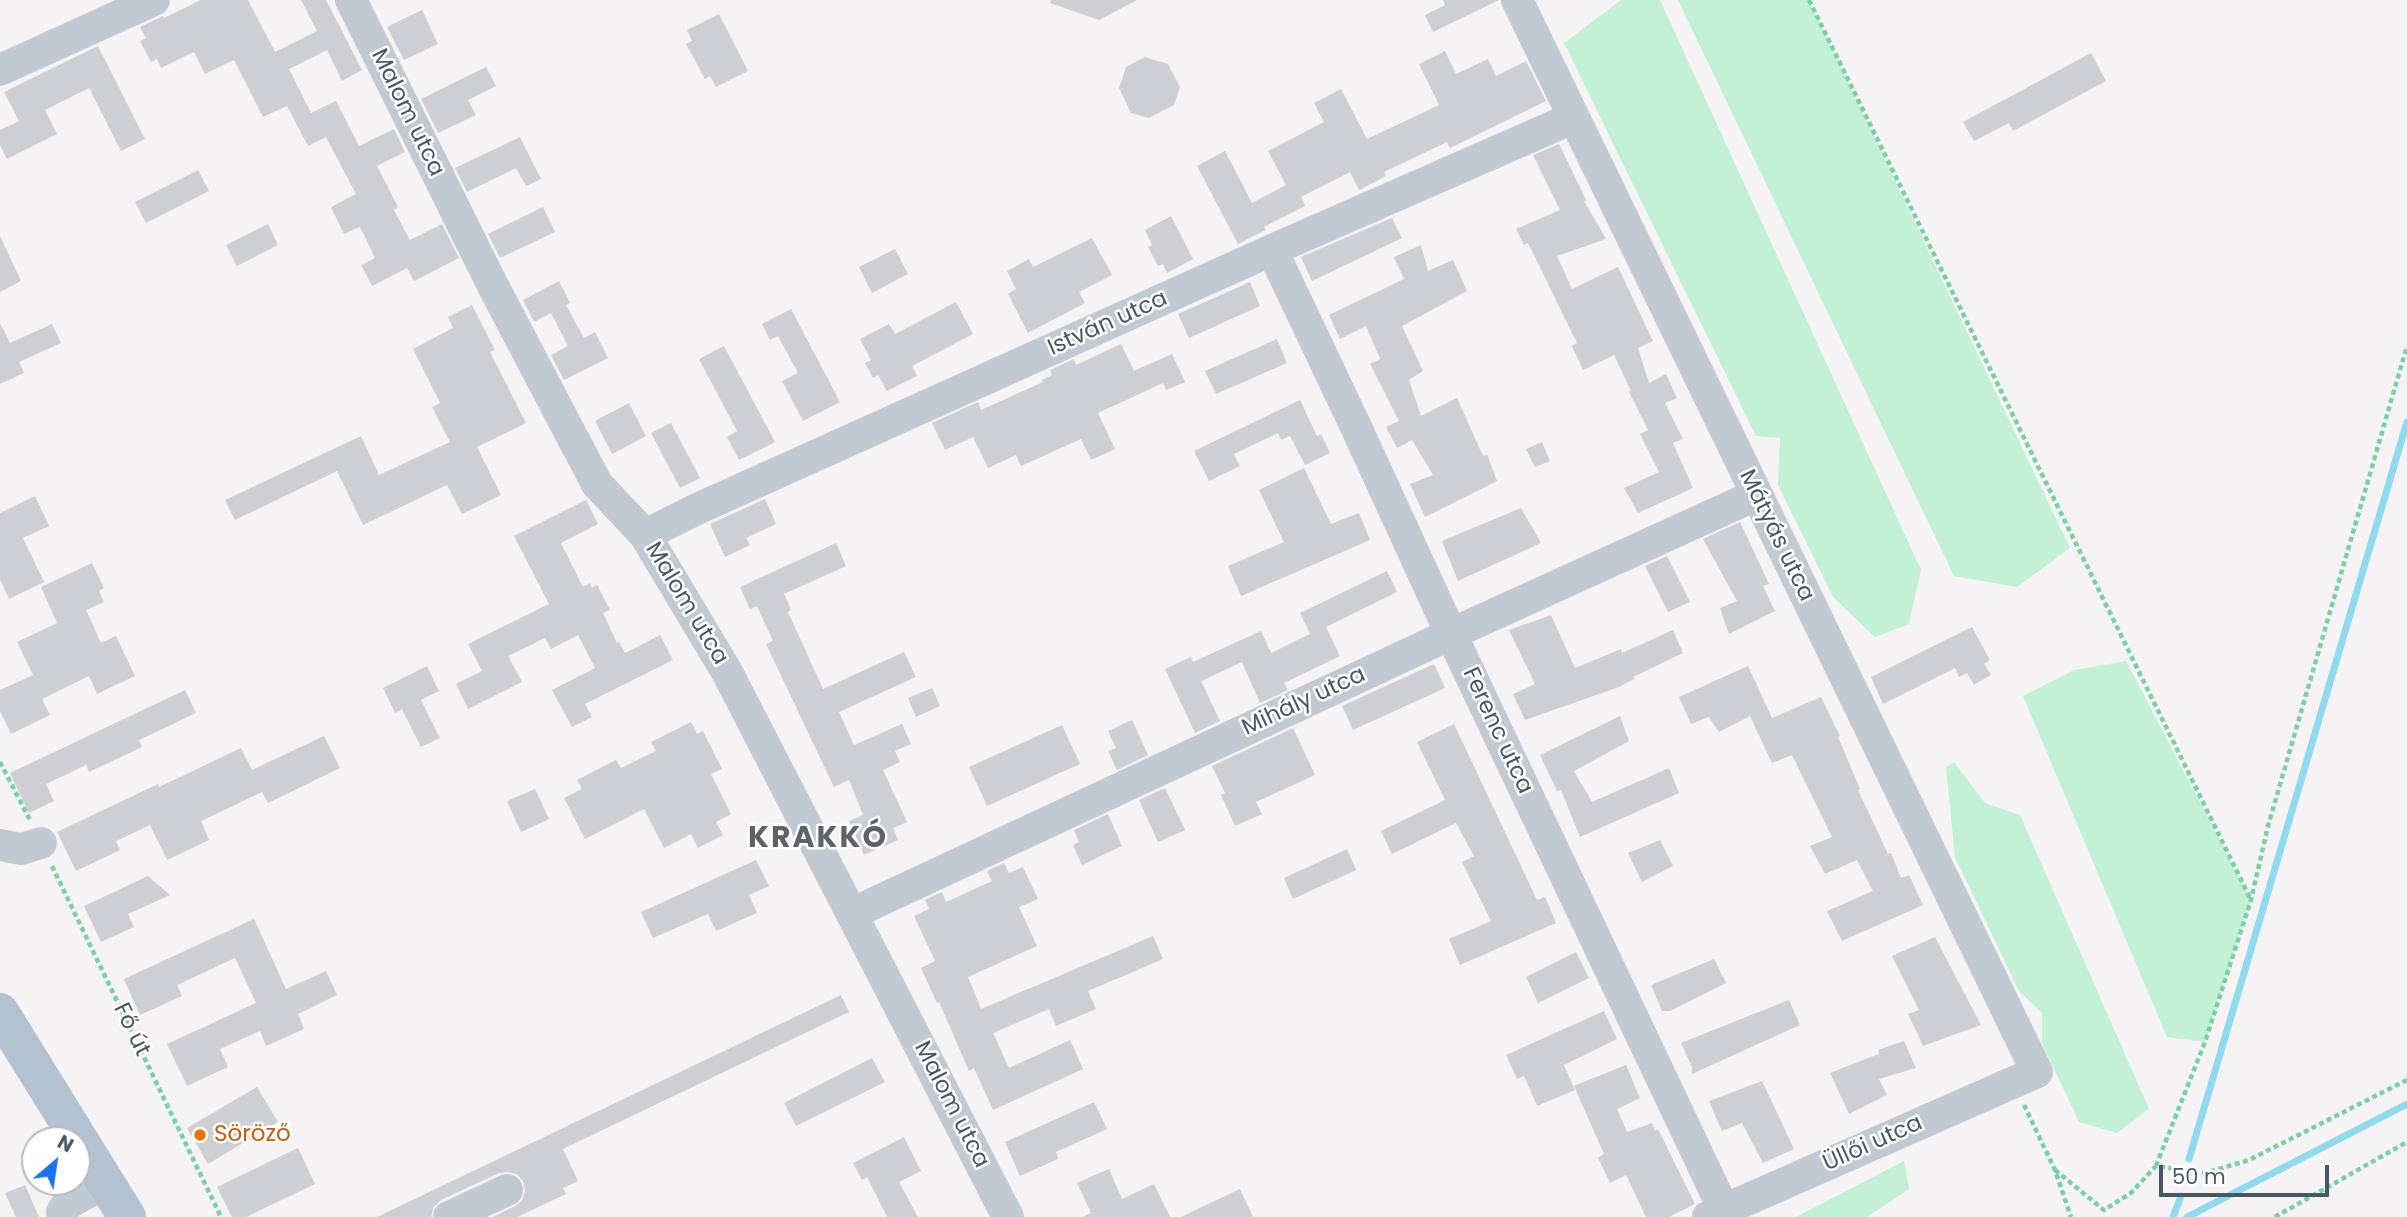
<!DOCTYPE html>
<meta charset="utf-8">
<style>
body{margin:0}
#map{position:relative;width:2407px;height:1217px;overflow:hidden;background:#f5f3f3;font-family:Poppins,sans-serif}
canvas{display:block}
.north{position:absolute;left:21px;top:1126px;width:70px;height:70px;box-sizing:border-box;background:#fff;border:2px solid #b7bbc0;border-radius:50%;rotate:29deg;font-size:19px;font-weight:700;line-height:28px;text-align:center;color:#4a5661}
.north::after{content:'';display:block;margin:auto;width:24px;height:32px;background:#1a73e8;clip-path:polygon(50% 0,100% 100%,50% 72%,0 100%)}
.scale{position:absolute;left:2159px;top:1165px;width:170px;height:32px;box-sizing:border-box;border:4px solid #4a5661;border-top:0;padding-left:9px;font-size:21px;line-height:24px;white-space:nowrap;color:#4a5661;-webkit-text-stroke:5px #fff;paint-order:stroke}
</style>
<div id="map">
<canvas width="2407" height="1217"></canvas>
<div class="north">N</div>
<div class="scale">50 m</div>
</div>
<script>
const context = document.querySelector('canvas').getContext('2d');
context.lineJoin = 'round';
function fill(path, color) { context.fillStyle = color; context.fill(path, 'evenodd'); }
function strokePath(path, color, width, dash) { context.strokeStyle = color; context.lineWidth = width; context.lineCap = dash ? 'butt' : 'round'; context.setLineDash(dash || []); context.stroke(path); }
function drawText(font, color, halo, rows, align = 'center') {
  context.font = font + ' Poppins,sans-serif'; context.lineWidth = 5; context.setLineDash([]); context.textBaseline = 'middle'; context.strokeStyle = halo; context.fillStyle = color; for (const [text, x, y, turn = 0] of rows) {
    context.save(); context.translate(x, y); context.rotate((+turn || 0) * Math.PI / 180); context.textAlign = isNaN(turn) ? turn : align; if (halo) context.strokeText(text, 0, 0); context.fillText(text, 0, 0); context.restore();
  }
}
const green = new Path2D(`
 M1621,0H1660L1921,570L1909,624L1875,637L1833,597L1778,485L1780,438L1756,436L1564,43Z
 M1678,0H1809L2070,548L2017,587L1954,576Z
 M2126,661L2251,900L2205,1042L2167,1037L2023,696L2074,670Z
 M1954,762L1985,803L2020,815L2149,1109L2117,1133L2079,1122L2042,1043V1013L2019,991L1955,857L1946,767Z
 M1904,1161L1909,1189L1867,1217H1796Z`);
const stream = new Path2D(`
 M2189,1159L2407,422
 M2173,1217L2181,1196
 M2187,1217L2407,1104`);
const building = new Path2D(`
 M201,0H248L275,52L317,31L301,0H326L362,70L342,81L327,50L289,69L311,113L336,101L359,146L394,129L405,152L377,166L398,207L394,210L410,240L442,224L459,258L414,281L407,268L372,286L361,265L375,258L360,227L344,234L331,207L356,194L326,137L308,146L287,106L263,117L234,60L205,74L194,52L161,68L157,59L151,62L140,41L146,38L140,27L163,16L164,18Z
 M1051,0H1137L1099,20L1050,3Z
 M1443,0H1499L1433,32L1425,15L1445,5Z
 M422,10L438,44L404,60L387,27Z
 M719,14L748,71L716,87L710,76L705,79L686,44L692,41L687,30Z
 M98,46L145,139L121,151L89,88L45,110L57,134L7,159L0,145V130L19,121L4,92Z
 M1445,51L1456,74L1488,59L1496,76L1526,61L1546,101L1450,148L1447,142L1384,172L1386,176L1359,190L1350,172L1301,197L1305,206L1264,227L1266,230L1238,244L1197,166L1225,151L1252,203L1286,185L1268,151L1324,122L1314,103L1341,89L1367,139L1439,105L1419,64Z
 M2091,53L2106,81L2013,131L2009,123L1974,141L1963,122Z
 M1145,57L1168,64L1180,87L1174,105L1149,118L1131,113L1119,88L1126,67Z
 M486,67L496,86L468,100L476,115L438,133L421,99Z
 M520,137L541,179L526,186L516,168L467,192L455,168Z
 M1559,144L1586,200L1584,201L1606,239L1557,256L1572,289L1618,267L1653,341L1638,348L1649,383L1666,374L1677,398L1665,403L1683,439L1673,443L1693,488L1638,513L1624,488L1659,472L1640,434L1648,430L1629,392L1631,391L1614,355L1583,370L1572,346L1577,343L1528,243L1524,245L1516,229L1560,210L1533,155Z
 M198,170L209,191L146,223L135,202Z
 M543,207L555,232L500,258L488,234Z
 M1171,216L1193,259L1167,273L1163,264L1158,266L1148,247L1152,245L1145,230Z
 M1392,218L1402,238L1312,281L1301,257Z
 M268,224L278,245L237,266L226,245Z
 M0,236L21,281L0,292Z
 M1092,238L1112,275L1079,292L1085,303L1028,333L1008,294L1016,289L1007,271L1029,259L1033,267Z
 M1421,245L1428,271L1453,260L1467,291L1402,326L1423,371L1409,380L1421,416L1457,398L1483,456L1487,454L1497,481L1425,517L1410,484L1433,475L1412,440L1397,448L1386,427L1399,421L1370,364L1380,359L1366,326L1340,339L1329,315L1404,279L1394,257Z
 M895,249L908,274L872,293L859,267Z
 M559,281L570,303L566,305L584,338L595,332L608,358L564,380L551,355L568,346L551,313L534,322L523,300Z
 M1250,282L1260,306L1189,338L1178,314Z
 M956,302L973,334L912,366L917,376L887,391L878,375L873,378L865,363L871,360L860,339L889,324L895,334Z
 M472,305L495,350L490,352L526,423L477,447L501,495L462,514L447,485L363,525L337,471L235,520L225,500L361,436L379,475L450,442L432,407L440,403L413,349L453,328L448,317Z
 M791,309L840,402L803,421L782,381L798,373L778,336L770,340L762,324Z
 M0,323L10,343L52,324L61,343L19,362L24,373L0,384Z
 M1277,339L1287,363L1216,394L1205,371Z
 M1121,344L1134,371L1172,354L1185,382L1166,390L1163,383L1098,413L1115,449L1091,460L1081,439L1021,466L1016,455L988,468L973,437L945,450L932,423L978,402L981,410L1043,382L1042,380L1052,375L1050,370L1074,359L1076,365Z
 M724,346L775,442L739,460L727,437L737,431L699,359Z
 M1300,400L1317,436L1321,434L1330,453L1305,465L1290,436L1281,440L1278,433L1234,454L1240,466L1209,481L1194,451Z
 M629,403L646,436L612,454L595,421Z
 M671,423L700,478L680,488L651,433Z
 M1542,442L1550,461L1535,467L1526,449Z
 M1304,468L1331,524L1359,513L1370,540L1241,596L1228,566L1284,542L1259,490Z
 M35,496L49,526L23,538L44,582L9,599L0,579V513Z
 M765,499L776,524L746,538L750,545L725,557L710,524Z
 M586,500L598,524L561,543L583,587L590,583L592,588L597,585L610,610L603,613L617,643L619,642L625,653L660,635L673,660L585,704L592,717L572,727L552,690L595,668L578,635L551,649L545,638L508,656L522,682L468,709L456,684L482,671L468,644L549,604L514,536Z
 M1521,508L1541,543L1458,581L1442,541Z
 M1740,522L1769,584L1763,586L1775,611L1729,634L1720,608L1737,601L1703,539Z
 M836,543L846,566L784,594L791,610L788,612L823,689L904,652L916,677L839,712L854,745L902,724L911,744L895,751L900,762L883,770L907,822L893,828L898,840L864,855L849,821L863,815L849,780L834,787L766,644L773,641L757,606L750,609L740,587Z
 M1667,556L1690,602L1668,612L1645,566Z
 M92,563L104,588L99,591L104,602L86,610L101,643L116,636L135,676L97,694L89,676L42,699L50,715L11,734L0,711V690L33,675L17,642L57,623L41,587Z
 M1387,571L1397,592L1326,627L1340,656L1284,683L1288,690L1260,703L1242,662L1201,681L1220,721L1195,733L1165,669L1191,657L1193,662L1261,631L1271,653L1310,634L1300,613Z
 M1551,615L1575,668L1621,649L1622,653L1673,630L1683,653L1633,677L1634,679L1619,687L1525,720L1513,694L1535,684L1509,630Z
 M1972,627L1990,660L1984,664L1991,675L1974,685L1967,673L1959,677L1955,668L1883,704L1871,677Z
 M1434,664L1445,688L1353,730L1342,706Z
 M427,666L439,691L421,700L440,738L421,747L402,709L395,713L383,688Z
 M1748,666L1772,718L1821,697L1840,736L1838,737L1860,789L1858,790L1888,854L1891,853L1901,878L1909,875L1923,905L1842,941L1827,911L1873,891L1857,860L1825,874L1810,846L1832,837L1792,755L1772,763L1750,716L1719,732L1709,717L1691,724L1679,697Z
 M932,688L940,706L916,717L908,698Z
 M185,690L196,713L139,740L142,747L89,772L86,765L46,784L54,801L29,813L10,773Z
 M1620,716L1629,741L1574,771L1592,802L1669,768L1679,793L1580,837L1561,790L1557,791L1540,755Z
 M1132,720L1148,755L1117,770L1108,751L1116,748L1108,731Z
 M691,722L697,734L703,731L722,769L711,774L731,814L716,822L723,835L698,848L691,834L664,848L644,809L585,839L564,798L582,789L577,780L616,760L621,768L656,751L651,742Z
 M1454,724L1537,900L1545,897L1556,923L1460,965L1449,939L1491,921L1462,862L1474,856L1456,823L1392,854L1381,831L1445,800L1417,742Z
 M1062,725L1080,764L987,806L969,767Z
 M1293,728L1315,775L1256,802L1262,814L1235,826L1221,795L1225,793L1212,766Z
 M324,736L340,768L268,803L262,792L201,821L209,840L167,860L150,825L116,841L120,850L76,871L57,832L158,784L159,787L241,748L252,770Z
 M1165,788L1185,830L1158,842L1139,800Z
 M535,789L549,819L521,832L507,801Z
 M1108,814L1122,846L1082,865L1073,845L1079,842L1074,830Z
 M1660,840L1673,866L1642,882L1628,853Z
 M1347,849L1356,870L1293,899L1284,878Z
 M756,860L769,886L749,895L757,913L716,931L708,914L653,938L641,912Z
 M1004,863L1009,873L1023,867L1038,899L1019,907L1037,946L968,977L981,1009L1153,936L1163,959L1088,991L1096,1009L1056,1026L1049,1009L993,1033L1009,1068L1070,1040L1083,1069L993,1110L974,1068L969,1071L939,1002L937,1003L921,968L935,961L914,916L929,909L925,900L942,892L946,902L992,881L987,871Z
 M148,876L170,895L128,914L134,927L101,942L84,906Z
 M254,919L286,989L326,971L337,995L298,1014L304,1029L266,1046L260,1031L220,1049L228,1067L187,1086L167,1044L256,1003L235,958L177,985L182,996L140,1015L124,979Z
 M1935,937L1981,1025L1923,1046L1908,1014L1919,1010L1892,956Z
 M1576,952L1589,978L1538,1003L1526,977Z
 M1714,959L1726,983L1670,1011H1662L1651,985Z
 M841,995L849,1012L563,1149L578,1181L563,1188L566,1194L517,1217H493L515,1206L522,1201L525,1192L524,1183L518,1175L508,1172L499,1173L441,1200L434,1207L431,1217H377Z
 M1789,1000L1800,1025L1692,1074V1067L1681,1043Z
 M1604,1011L1617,1039L1564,1065L1575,1090L1537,1106L1524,1076L1517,1079L1506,1055Z
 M1904,1041L1916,1068L1879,1079L1887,1095L1849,1114L1830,1073L1879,1054L1878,1050Z
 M872,1058L885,1082L796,1126L784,1103Z
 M1626,1065L1640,1098L1617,1109L1627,1132L1652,1123L1655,1131L1658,1129L1695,1204L1669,1217H1646L1626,1175L1610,1183L1598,1158L1604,1154L1574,1086Z
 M1762,1081L1794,1149L1763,1163L1742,1123L1722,1131L1709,1101Z
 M257,1087L278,1122L208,1164L187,1128Z
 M1094,1102L1107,1129L1056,1152L1058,1159L1020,1176L1005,1142Z
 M904,1137L921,1171L899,1182L918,1217H887L867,1177L862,1180L853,1163Z
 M298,1148L315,1184L246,1217H232L217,1187Z
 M1109,1169L1122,1199L1154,1184L1170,1217H1083L1091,1213L1077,1183Z
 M25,1185L39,1217H16L5,1193Z
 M1240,1189L1253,1217H1181Z`);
const path = new Path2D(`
 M1809,0L2251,900
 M0,762L30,820
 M52,866L221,1217
 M2024,1105L2055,1170L2071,1217
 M2156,1166L2205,1042L2251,900L2268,826L2407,346
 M2055,1170L2104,1210L2131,1193L2156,1166L2205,1173L2249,1160L2407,1080
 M2275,1217L2407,1142`);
const minor = new Path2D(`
 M351,0L492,284L597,484L645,535L727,672L1008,1217
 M1517,0L2037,1072L1708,1217
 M0,70L154,0
 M1272,250L1356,427L1451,634L1724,1210
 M645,535L697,509L1272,250L1573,118
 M0,845L21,849L41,843
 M853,913L1451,634L1756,495
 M63,1217L62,1212L67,1204L106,1182
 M449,1217L507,1190`);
const major = new Path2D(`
 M0,1012L127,1217`);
const markers = [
 [200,1135,7,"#e8710a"]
];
const streetNames = [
 ["Malom utca",407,113,64],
 ["István utca",1108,324,-24],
 ["Mátyás utca",1776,536,64],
 ["Malom utca",686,604,59],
 ["Mihály utca",1304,702,-25],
 ["Ferenc utca",1497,731,65],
 ["Fő út",131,1030,64],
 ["Malom utca",951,1105,63],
 ["Üllői utca",1873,1144,-24]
];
const foodNames = [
 ["Söröző",214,1135]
];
const districtNames = [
 ["KRAKKÓ",818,839]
];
fill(green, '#c3f1d5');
strokePath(stream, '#90daee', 7);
fill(building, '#cdcfd5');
strokePath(path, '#7ad0a6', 4.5, [5, 3.5]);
strokePath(minor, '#c1cad2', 32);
strokePath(major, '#b3c2d1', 38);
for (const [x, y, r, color] of markers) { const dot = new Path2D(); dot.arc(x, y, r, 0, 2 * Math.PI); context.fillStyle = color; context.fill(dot); strokePath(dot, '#fff', 2.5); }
drawText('23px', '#4a5661', '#fff', streetNames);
drawText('23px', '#c56008', '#fff', foodNames, 'left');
context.letterSpacing = '2px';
drawText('bold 30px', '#5f6368', '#fff', districtNames);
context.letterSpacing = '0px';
</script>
